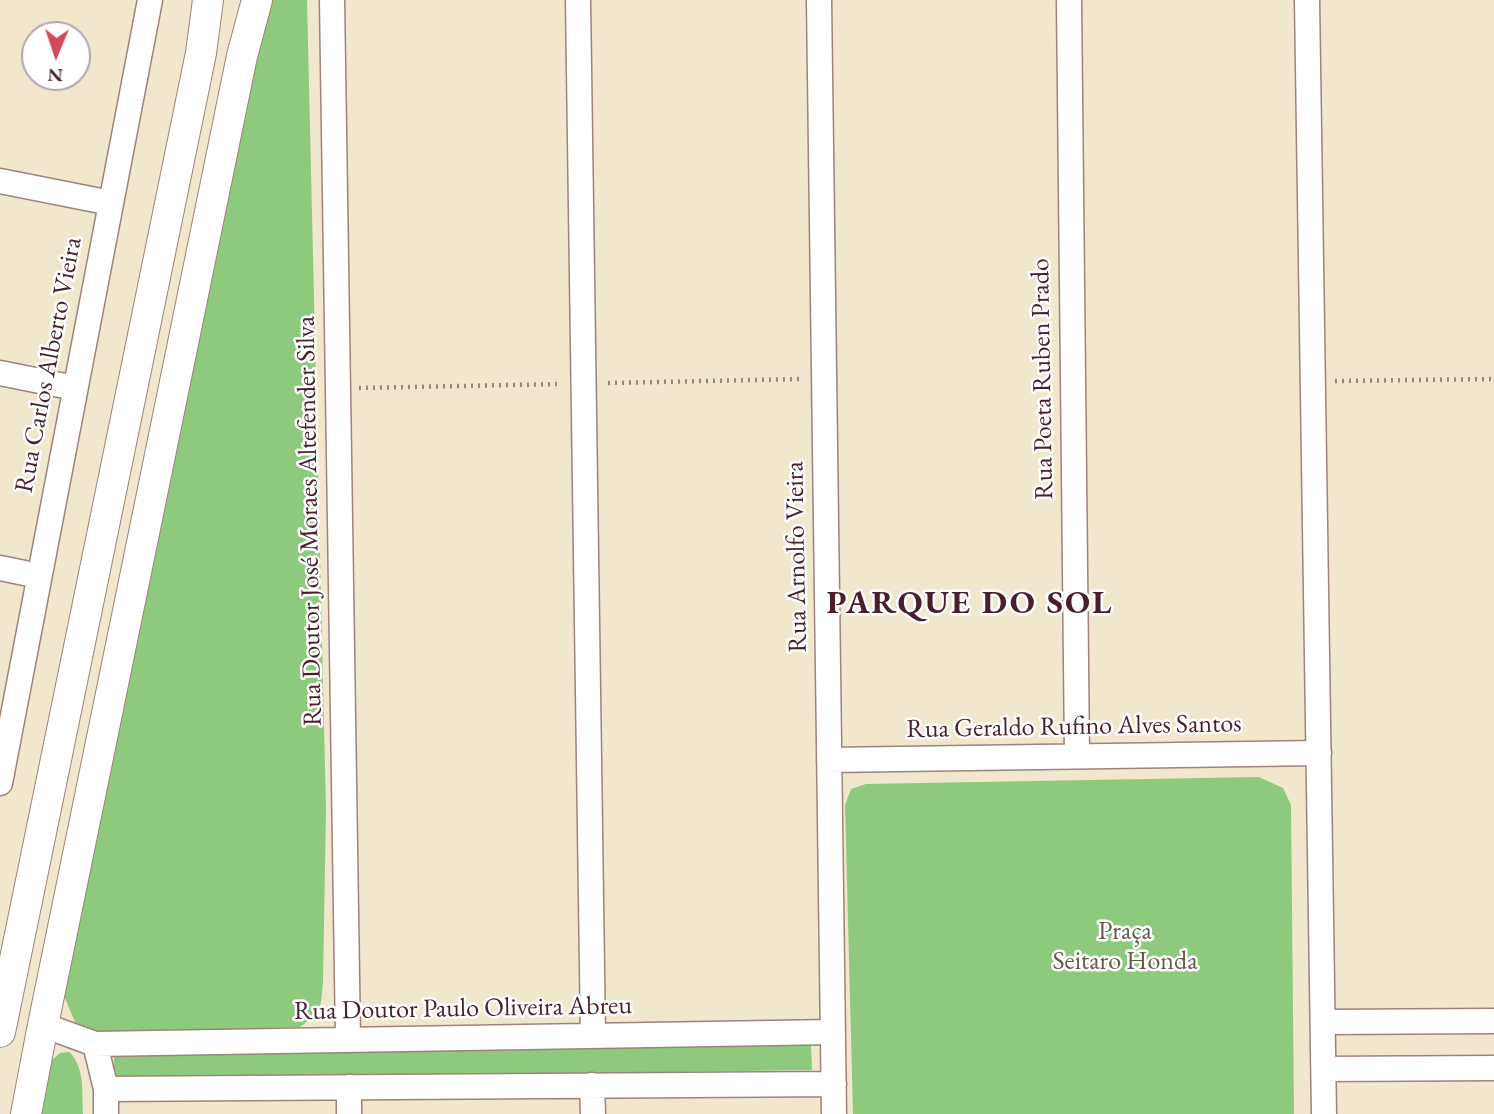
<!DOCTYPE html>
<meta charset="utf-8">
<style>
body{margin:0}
#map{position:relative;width:1494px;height:1114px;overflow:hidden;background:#f0e7cd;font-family:"EB Garamond",serif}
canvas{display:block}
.north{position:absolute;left:21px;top:21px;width:70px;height:70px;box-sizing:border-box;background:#fff;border:2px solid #b7a5aa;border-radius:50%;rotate:182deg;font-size:19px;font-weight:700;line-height:28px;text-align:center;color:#4a1f2b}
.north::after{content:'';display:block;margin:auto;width:24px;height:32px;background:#d1495b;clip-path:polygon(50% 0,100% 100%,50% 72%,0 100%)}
</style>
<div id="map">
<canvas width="1494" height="1114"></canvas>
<div class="north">N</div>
</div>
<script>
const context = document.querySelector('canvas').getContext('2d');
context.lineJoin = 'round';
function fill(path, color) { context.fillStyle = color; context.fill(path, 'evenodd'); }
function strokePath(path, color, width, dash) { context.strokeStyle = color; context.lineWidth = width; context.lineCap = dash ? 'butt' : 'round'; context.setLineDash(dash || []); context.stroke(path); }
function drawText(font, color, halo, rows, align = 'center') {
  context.font = font + ' "EB Garamond",serif'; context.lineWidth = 5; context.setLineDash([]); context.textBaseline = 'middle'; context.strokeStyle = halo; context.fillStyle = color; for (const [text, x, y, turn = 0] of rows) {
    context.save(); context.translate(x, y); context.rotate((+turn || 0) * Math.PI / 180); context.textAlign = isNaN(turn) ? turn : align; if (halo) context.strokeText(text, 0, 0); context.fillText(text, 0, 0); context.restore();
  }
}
const green = new Path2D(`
 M265,0H307L326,810L323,981C321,1008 322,1011 300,1027L99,1033L75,1022L64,996Z
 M1259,777L1283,788L1291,805L1294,1114H853L845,805L851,789L866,784Z
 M811,1045L812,1070L114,1080V1054Z
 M69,1052C85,1066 82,1094 83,1114H42L52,1060L60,1053Z`);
const path = new Path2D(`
 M1335,381L1494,379
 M608,383L802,379
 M359,388L561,384`);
const minor = new Path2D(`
 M332,0L348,1040
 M578,0L593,1036
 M819,0L834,1114
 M1069,0L1077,756
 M1307,0L1324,1114
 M0,181L111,203
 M0,373L75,388
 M0,568L39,576
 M829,760L1319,753
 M0,783L150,0
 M1323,1022L1494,1021
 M43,1025L95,1044L833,1032
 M95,1044L106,1089V1114
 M1324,1069L1494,1068
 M592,1085L593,1114
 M349,1087V1114
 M106,1089L834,1084`);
const tertiary = new Path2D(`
 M0,1032L201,53L208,0
 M26,1114L43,1025L242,56L257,0`);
const streetNames = [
 ["Rua Carlos Alberto Vieira",49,365,-79],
 ["Rua Poeta Ruben Prado",1043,379,-91],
 ["Rua Doutor José Moraes Altefender Silva",310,521,-91],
 ["Rua Arnolfo Vieira",797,557,-91],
 ["Rua Geraldo Rufino Alves Santos",1074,727,-1],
 ["Rua Doutor Paulo Oliveira Abreu",463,1009,-1]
];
const parkNames = [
 ["Praça",1125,932],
 ["Seitaro Honda",1125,962]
];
const districtNames = [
 ["PARQUE DO SOL",970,604]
];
fill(green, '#8eca7e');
strokePath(minor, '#9d837c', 27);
strokePath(tertiary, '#9d837c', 32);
strokePath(path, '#9d837c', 4.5, [2, 5]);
strokePath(minor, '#fff', 24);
strokePath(tertiary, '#fff', 30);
drawText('26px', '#4a1f2b', '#fff', streetNames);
drawText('26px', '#625b48', '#fff', parkNames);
context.letterSpacing = '2px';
drawText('bold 33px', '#4a1f2b', '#fff', districtNames);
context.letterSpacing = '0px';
</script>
